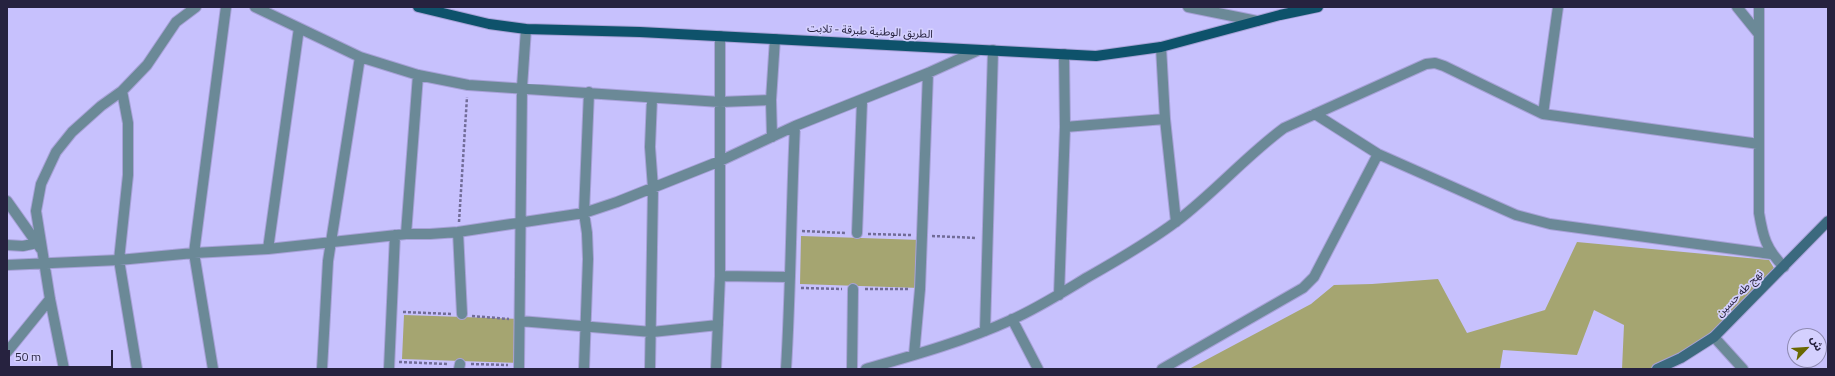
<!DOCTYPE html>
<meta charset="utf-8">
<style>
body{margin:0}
#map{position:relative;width:1835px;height:376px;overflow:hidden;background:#c7c1fd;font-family:"Titillium Web","Noto Sans Arabic",sans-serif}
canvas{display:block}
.frame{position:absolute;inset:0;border:8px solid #26223f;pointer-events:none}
.north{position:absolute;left:1787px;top:328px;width:40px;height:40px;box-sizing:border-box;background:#d4d0fe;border:1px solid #8e8ab2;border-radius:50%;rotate:65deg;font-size:11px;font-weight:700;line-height:16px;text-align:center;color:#26223f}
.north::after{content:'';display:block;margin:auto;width:14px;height:18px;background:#696801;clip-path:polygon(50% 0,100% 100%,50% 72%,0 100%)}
.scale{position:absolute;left:8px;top:350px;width:105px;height:18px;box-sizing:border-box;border:2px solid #26223f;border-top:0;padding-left:5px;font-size:12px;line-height:14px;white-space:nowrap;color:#26223f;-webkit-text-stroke:3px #d4d0fe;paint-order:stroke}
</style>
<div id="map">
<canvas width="1835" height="376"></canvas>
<div class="frame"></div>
<div class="north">ش</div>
<div class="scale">50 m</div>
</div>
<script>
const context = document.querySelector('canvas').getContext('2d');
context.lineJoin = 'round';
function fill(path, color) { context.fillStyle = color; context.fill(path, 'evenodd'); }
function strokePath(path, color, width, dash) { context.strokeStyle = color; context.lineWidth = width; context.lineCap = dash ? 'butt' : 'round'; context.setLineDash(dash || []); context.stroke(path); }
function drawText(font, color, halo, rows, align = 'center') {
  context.font = font + ' "Titillium Web","Noto Sans Arabic",sans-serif'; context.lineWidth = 3.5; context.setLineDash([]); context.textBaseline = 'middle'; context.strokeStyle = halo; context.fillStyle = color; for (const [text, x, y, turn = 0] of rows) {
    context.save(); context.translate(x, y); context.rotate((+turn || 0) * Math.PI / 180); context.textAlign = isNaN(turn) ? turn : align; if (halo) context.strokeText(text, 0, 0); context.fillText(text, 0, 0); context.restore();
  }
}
const green = new Path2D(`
 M801,236L921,240L920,288L800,284Z
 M1577,242L1769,260L1777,273L1711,335L1651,369H1622L1624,325L1594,310L1577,355L1503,350L1500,368L1189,369L1311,304L1334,285L1372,284L1438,279L1467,333L1545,310Z
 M404,315L521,319L520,363L402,359Z`);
const path = new Path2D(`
 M459,222L467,97
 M802,231L845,233
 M868,234L911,235
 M932,236L977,238
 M801,288L842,289
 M865,289H910
 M403,312L452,314
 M472,316L509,319
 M399,362L448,364
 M471,364L508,365`);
const minor = new Path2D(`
 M255,7L360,57L418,75L468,85L720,102L771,100
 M1188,7L1257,21
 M1737,7L1758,33
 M1759,7V213C1763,237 1766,249 1784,267
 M1161,47L1165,119L1176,222
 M122,91L128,123V175L119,260L137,369
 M1315,114L1378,154L1516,215L1550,224L1771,254
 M1543,114L1558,7
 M1065,127L1165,119
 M772,137L771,100L775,39
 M7,201L41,249
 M458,232L462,314
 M857,233L862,101
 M406,234L418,75
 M7,245L23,246L37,243
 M268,249L299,28
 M7,265L119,260L194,253L268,249L406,234H430L458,232L584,213L617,202L720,161L795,126L928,73L979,50
 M720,276L790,277
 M1059,295L1065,127L1064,54
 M1012,319L1038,369
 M520,321L652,332L718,325
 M985,331L993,50
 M1714,337L1743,369
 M7,352L50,299
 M914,355L920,289L928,73
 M64,369L50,299L36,211L41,184L56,152L72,132L101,106L122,91L147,65L176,22L196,7
 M213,369L194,253L226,7
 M322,369L328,261L360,57
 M389,369L395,235
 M459,369L460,364
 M519,369L522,87L526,29
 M584,369L588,259L587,233L584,213L589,92
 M650,369L653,188L650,147L652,98
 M716,369L720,276V36
 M786,369C791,288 791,207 795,126
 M852,369L853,289
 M866,369C915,355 965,341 1011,320C1038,308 1063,292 1088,277C1118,260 1149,242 1177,221C1215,192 1246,156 1284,128L1426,64L1435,63L1444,66L1543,114L1759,144
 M1162,369L1303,288L1314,277L1378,154`);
const secondary = new Path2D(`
 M1657,369L1681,358L1714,337L1828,221`);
const primary = new Path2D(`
 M418,7L489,24L526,29L640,32L1096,56L1161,47L1280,15L1318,7`);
const streetNames = [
 ["الطريق الوطنية طبرقة - تلابت",870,32,3],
 ["نهج طه حسين",1740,294,-45]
];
fill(green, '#a5a571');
strokePath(minor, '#a7a1d7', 12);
strokePath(secondary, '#a7a1d7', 12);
strokePath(primary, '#a7a1d7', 12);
strokePath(path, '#716c98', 2.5, [3, 2]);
strokePath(minor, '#6b8997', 10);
strokePath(secondary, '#3b697e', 10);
strokePath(primary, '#0e526b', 10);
drawText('11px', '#26223f', '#d4d0fe', streetNames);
</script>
